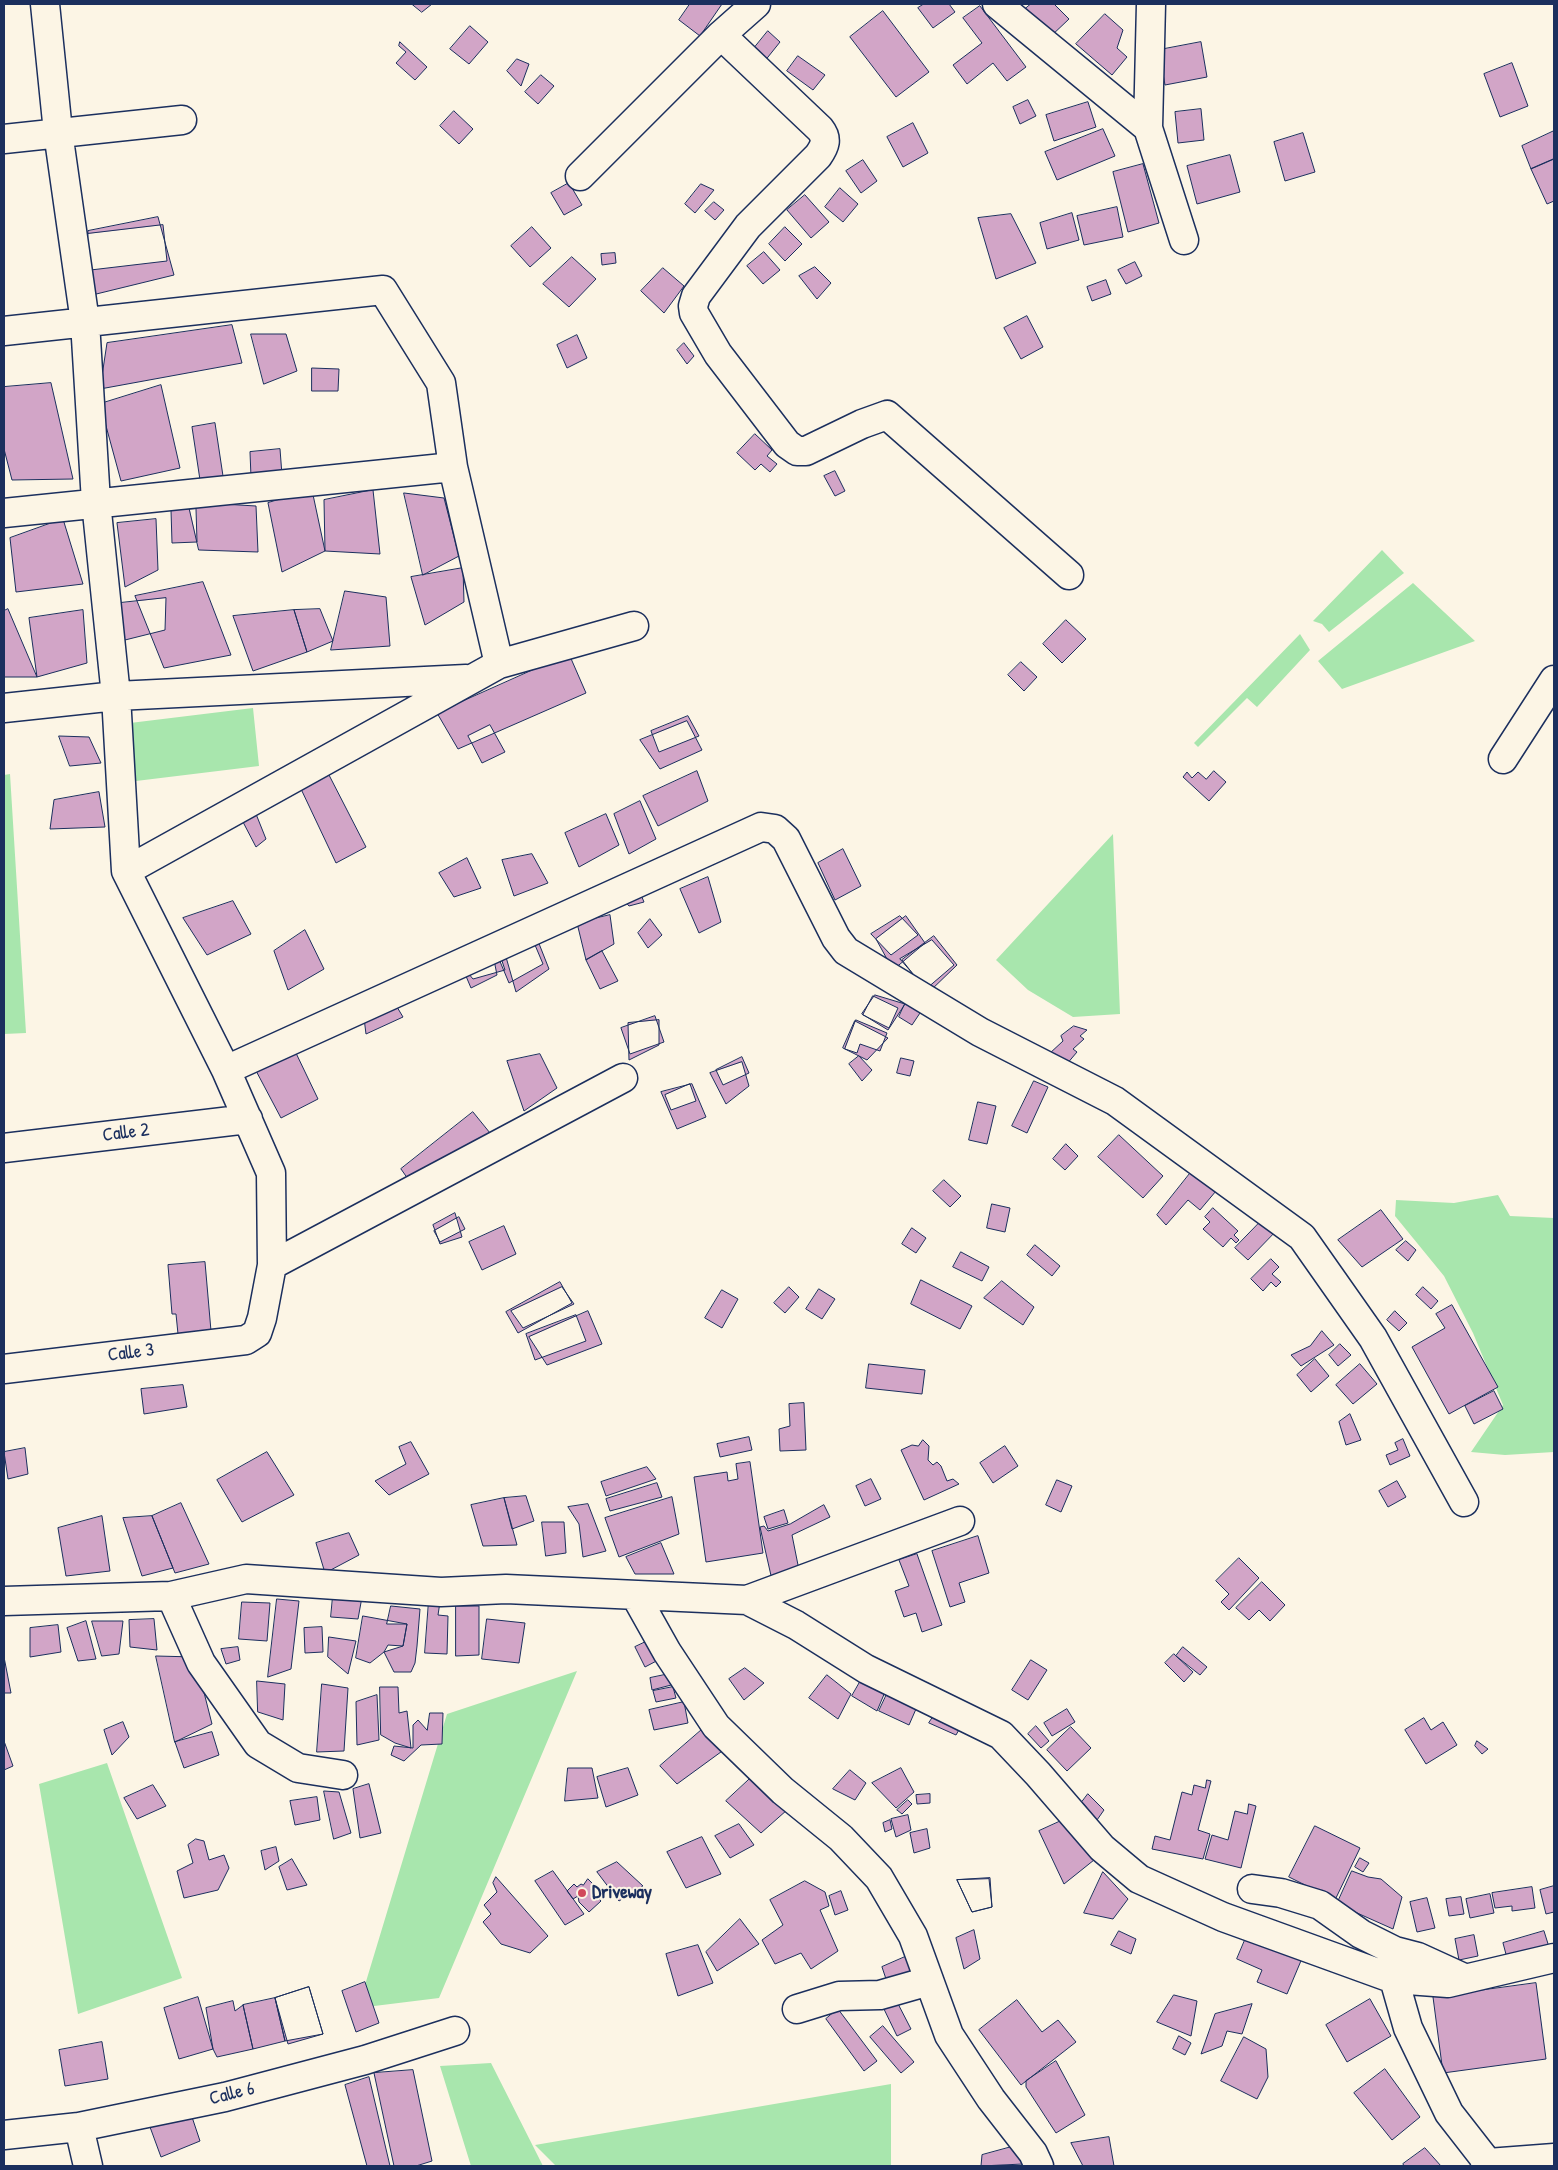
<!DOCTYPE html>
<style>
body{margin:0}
#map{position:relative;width:1558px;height:2170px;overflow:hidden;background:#fcf5e5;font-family:"Patrick Hand",sans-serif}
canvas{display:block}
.frame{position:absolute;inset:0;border:5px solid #1b2f5e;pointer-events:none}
</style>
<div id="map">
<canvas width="1558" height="2170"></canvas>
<div class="frame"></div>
</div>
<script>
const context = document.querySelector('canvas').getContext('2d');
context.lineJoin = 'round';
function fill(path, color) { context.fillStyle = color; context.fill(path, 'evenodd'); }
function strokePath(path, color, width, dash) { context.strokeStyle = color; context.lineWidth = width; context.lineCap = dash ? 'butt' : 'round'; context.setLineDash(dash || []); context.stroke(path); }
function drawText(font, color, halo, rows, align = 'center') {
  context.font = font + ' "Patrick Hand",sans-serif'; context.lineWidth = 4; context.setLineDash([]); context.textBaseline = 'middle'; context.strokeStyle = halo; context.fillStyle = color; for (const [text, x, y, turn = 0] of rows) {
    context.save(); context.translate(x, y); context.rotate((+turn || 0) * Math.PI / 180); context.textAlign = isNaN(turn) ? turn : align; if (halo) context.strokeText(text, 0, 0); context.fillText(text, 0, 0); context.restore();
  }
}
const green = new Path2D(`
 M1382,550L1404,573L1329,632L1322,624L1313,621Z
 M1413,583L1475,641L1342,689L1318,661Z
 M1300,634L1310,650L1257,707L1247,698L1198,747L1194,743Z
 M253,708L259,766L136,781L130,723Z
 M10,774L26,1033L4,1034V775Z
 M1113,834L1120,1014L1073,1017L1028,990L996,960Z
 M1498,1195L1510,1216L1554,1218V1452L1505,1455L1471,1452L1503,1405L1473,1333L1444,1276L1395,1216L1396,1200L1454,1203Z
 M577,1671L439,1998L358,2008L447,1714Z
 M107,1763L182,1978L78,2014L39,1784Z
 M491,2063L543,2166H471L440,2066Z
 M891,2084V2166H556L535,2145Z`);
const building = new Path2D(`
 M412,4H432L422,12Z
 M690,4H722L700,36L679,20Z
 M924,4H949L955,12L933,28L918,8Z
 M1031,4H1054L1069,19L1050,37L1024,10Z
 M980,6L1026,67L1007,81L993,63L967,84L953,65L982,43L963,18Z
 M883,11L929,72L896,97L850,37Z
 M1105,14L1123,30L1117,48L1127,57L1112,75L1076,44Z
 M470,26L488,42L469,64L450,49Z
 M768,31L780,42L764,62L751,52Z
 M400,42L427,67L415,80L396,63L406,52L399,46Z
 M1201,42L1207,77L1165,85L1159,50Z
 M798,56L825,75L813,90L787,71Z
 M517,59L529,64L521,86L507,71Z
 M1512,63L1528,106L1500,117L1484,74Z
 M541,75L554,86L538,104L525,92Z
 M1028,100L1036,116L1020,124L1013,107Z
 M1088,102L1096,127L1054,141L1046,115Z
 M1201,109L1204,140L1178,143L1175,112Z
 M454,111L473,129L459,144L440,126Z
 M913,123L928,153L903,167L887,137Z
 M1103,129L1115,156L1057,180L1045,152Z
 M1554,131V159L1531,169L1522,146Z
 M1303,133L1315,172L1285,181L1274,142Z
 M1230,155L1240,192L1197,204L1187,166Z
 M1554,159V201L1547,204L1531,169Z
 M863,160L877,181L861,193L846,171Z
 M1143,164L1159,223L1128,232L1113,172Z
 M569,183L582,205L564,215L551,193Z
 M701,184L714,190L695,213L685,204Z
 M840,188L858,204L843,222L825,207Z
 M805,195L829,222L811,238L787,210Z
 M714,202L724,210L715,220L705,211Z
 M1117,207L1123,237L1084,245L1077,216Z
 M1072,213L1079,240L1047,249L1040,223Z
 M1011,214L1036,263L996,279L978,218Z
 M158,217L174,275L84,297L88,231Z
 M163,225L167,261L82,271L78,235Z
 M532,227L551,248L530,267L511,246Z
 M785,227L802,244L785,261L769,244Z
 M764,252L780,270L763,284L747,266Z
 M615,253L616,263L602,265L601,254Z
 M572,257L596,279L569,307L543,284Z
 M1135,262L1142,276L1126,284L1118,270Z
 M815,267L831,283L817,299L799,276Z
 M663,268L684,286L664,313L641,291Z
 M1106,280L1111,294L1092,301L1087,287Z
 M1027,316L1043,347L1021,359L1004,328Z
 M232,325L242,363L100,389L107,343Z
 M251,334H286L297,371L264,384Z
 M577,335L587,358L567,368L557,345Z
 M684,343L694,356L687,364L677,350Z
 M312,368L339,369L338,391H312Z
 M51,383L73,479L12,480L4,449V387Z
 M161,385L180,468L121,481L100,404Z
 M215,423L223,476L200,480L192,427Z
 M755,434L772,450L767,456L777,464L770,472L761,464L755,470L737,453Z
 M280,449L282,475L251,477L250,452Z
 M835,471L845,491L835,496L824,476Z
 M312,490L325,551L282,572L268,503Z
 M373,490L380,554L325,551L324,500Z
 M404,493L444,498L459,556L423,575Z
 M188,502L256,506L258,552L199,550Z
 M196,509L197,542L172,543L171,510Z
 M63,519L83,584L16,592L10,538Z
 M156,519L158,570L125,587L117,523Z
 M463,568L464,602L425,625L411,577Z
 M203,582L231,655L164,668L135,596Z
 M345,591L386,597L390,646L331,650Z
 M166,598L165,630L121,641L120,603Z
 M8,609L37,677H4V611Z
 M320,609L333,641L307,652L294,610Z
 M83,610L87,663L37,677L29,618Z
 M294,610L307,652L253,671L233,616Z
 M1066,620L1086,639L1062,663L1043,644Z
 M569,654L586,693L458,749L437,713Z
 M1021,662L1037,677L1024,691L1008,675Z
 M688,716L699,736L659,752L651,731Z
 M687,721L702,750L660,769L640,740Z
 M490,725L505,752L482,763L468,736Z
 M59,736L89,737L101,763L70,766Z
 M697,771L708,801L658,826L643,796Z
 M1214,771L1226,782L1209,801L1183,777L1187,772L1192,778L1198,772L1206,779Z
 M329,775L366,847L336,863L301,789Z
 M99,792L105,827L50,829L54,800Z
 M640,801L656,839L629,854L614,814Z
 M256,814L266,839L256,847L243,822Z
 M606,814L619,845L579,867L565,833Z
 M843,849L861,886L835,900L818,863Z
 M532,854L548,883L514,896L502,860Z
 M467,858L481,888L454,897L439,873Z
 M708,877L721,922L699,933L680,889Z
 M639,890L644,902L629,906L621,897Z
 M233,901L251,934L207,955L183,918Z
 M610,915L614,944L586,960L577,923Z
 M900,916L918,935L891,955L871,934Z
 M906,916L925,943L893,970L876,939Z
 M650,919L662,935L648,948L638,933Z
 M305,930L324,969L288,990L274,951Z
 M934,936L957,965L928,993L902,960Z
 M932,940L954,965L926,989L900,959Z
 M538,941L549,969L516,992L506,957Z
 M535,945L543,964L509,983L499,959Z
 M602,951L618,981L600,989L586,960Z
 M493,955L497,975L471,988L463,969Z
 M500,955L505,970L473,979L463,967Z
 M875,995L905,1004L888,1030L862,1014Z
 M873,996L898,1008L889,1028L863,1015Z
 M905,1004L922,1010L912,1025L899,1017Z
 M397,1007L403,1017L366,1034L364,1018Z
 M655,1016L664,1042L630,1054L621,1028Z
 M659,1020V1045L629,1060L628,1023Z
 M856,1020L887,1033L880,1051L860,1044L857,1053L845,1049Z
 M855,1021L888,1038L867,1060L843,1048Z
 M1074,1026L1087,1030L1080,1036L1084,1039L1073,1049L1077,1052L1066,1065L1049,1054L1063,1041L1061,1036Z
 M295,1051L318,1099L281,1118L254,1067Z
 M540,1054L557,1088L524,1111L507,1061Z
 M859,1056L872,1070L862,1081L849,1064Z
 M742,1057L749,1073L723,1085L716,1070Z
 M901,1058L914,1061L910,1076L897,1073Z
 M742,1062L749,1086L726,1104L710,1073Z
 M1034,1081L1048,1087L1027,1133L1012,1126Z
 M690,1084L696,1101L671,1110L665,1095Z
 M692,1084L706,1117L677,1129L661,1092Z
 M978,1102L996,1106L987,1144L969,1140Z
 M473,1112L490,1133L408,1179L401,1169Z
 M1119,1135L1163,1176L1143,1198L1098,1157Z
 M1066,1144L1078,1156L1065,1170L1053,1159Z
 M1192,1171L1216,1191L1200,1210L1188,1200L1166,1225L1157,1215Z
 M944,1180L961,1196L950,1207L933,1191Z
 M992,1204L1010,1208L1005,1232L987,1228Z
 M1213,1208L1238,1231L1234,1235L1239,1240L1236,1243L1231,1238L1223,1247L1203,1229L1210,1222L1205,1217Z
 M1381,1210L1403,1239L1362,1267L1338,1240Z
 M455,1213L462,1237L440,1244L433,1225Z
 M1266,1216L1279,1228L1248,1260L1235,1248Z
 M459,1217L465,1229L440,1242L434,1231Z
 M504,1226L516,1254L482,1270L469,1242Z
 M912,1228L926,1238L916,1253L902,1244Z
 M1406,1241L1416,1250L1408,1261L1396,1250Z
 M1035,1245L1060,1266L1052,1276L1027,1255Z
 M961,1252L989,1267L982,1281L953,1267Z
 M1271,1259L1279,1267L1272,1274L1281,1282L1276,1287L1271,1282L1263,1291L1251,1279Z
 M205,1262L211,1331L178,1334L176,1314H172L168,1265Z
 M921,1280L972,1306L960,1329L911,1304Z
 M1002,1281L1034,1307L1023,1325L984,1298Z
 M560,1282L572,1303L518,1333L506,1312Z
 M562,1287L574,1304L523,1328L511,1311Z
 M789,1287L799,1297L785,1313L774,1303Z
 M1423,1287L1438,1301L1431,1309L1416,1295Z
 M819,1289L835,1299L822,1319L806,1309Z
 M722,1290L738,1299L722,1328L705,1318Z
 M1452,1305L1498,1387L1449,1414L1412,1347L1445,1328L1436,1314Z
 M588,1311L602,1344L547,1365L529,1337Z
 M1395,1311L1407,1323L1399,1331L1387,1320Z
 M576,1315L586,1341L535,1360L526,1334Z
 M1322,1331L1334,1345L1301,1366L1291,1355L1310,1346Z
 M1340,1344L1351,1355L1338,1366L1329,1355Z
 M1315,1359L1329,1376L1311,1392L1297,1375Z
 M869,1364L925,1370L922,1394L866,1388Z
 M1360,1364L1377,1384L1353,1404L1336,1385Z
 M183,1385L187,1407L144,1414L141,1389Z
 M1494,1391L1503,1409L1474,1424L1465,1406Z
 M804,1403L806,1450L780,1451L779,1429L790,1426L789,1404Z
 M1350,1414L1361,1440L1346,1445L1339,1422Z
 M749,1437L752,1450L720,1457L717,1444Z
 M1403,1439L1410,1456L1390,1465L1386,1455L1398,1450L1395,1443Z
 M923,1440L929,1446L928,1460L933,1465L937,1462L941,1466L947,1481L953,1479L959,1484L924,1500L901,1450L912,1445L918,1446Z
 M411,1442L429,1474L389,1495L375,1481L406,1464L399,1447Z
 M1005,1446L1018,1466L993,1483L980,1463Z
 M25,1448L28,1474L8,1479L4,1452Z
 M267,1452L294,1495L242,1522L217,1480Z
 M750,1462L763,1553L706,1562L694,1477L727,1472L728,1481L738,1479L736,1464Z
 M647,1467L656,1479L606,1496L601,1482Z
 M871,1479L881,1499L865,1506L856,1486Z
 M1057,1480L1072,1486L1061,1512L1046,1505Z
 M1397,1481L1406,1497L1388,1507L1379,1491Z
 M657,1483L662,1497L610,1511L606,1499Z
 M526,1496L534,1521L512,1529L504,1498Z
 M672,1497L679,1534L619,1557L605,1518Z
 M504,1498L517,1545L483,1546L471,1505Z
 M181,1503L209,1564L175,1573L152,1516Z
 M588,1504L606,1551L583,1557L579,1524L568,1507Z
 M824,1505L830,1517L792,1535L800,1575L772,1580L760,1527L764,1526L768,1531L790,1524Z
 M784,1510L788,1523L768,1529L764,1517Z
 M102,1516L110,1571L66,1576L58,1528Z
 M152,1516L173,1568L142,1576L123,1518Z
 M542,1522H564L566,1553L546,1556Z
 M349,1533L359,1555L325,1573L316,1543Z
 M978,1536L989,1573L959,1583L965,1602L950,1607L932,1551Z
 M661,1543L674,1574H635L626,1557Z
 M917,1554L942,1625L922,1632L916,1613L904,1617L895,1591L909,1586L899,1560Z
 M1239,1558L1259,1578L1229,1610L1221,1602L1229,1594L1216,1581Z
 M1262,1582L1285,1605L1270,1621L1259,1610L1249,1620L1236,1608Z
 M333,1596L362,1597L358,1619L331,1617Z
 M277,1599L299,1601L291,1669L268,1677Z
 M429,1600L440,1602L438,1615L448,1616L447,1654L425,1653Z
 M242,1602L270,1603L267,1641L239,1639Z
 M391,1606L420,1609L417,1646L415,1663L411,1672H394L384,1652L388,1645L403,1646L407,1624H387Z
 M456,1606H479V1655L456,1656Z
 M363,1616L407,1624L403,1646L384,1652L370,1663L356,1658Z
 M154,1619L157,1650L130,1647L129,1620Z
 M487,1619L525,1623L519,1663L482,1659Z
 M86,1621L96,1659L78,1661L67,1628Z
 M92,1621H123L119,1654L102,1656Z
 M58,1625L61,1652L30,1657V1628Z
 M322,1627L323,1652L305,1653L304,1628Z
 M329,1637L356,1641L348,1674L328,1657Z
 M652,1639L664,1657L645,1667L635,1647Z
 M238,1647L240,1660L226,1664L221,1649Z
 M1183,1647L1207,1667L1200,1675L1176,1656Z
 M1174,1654L1193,1672L1184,1682L1165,1663Z
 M156,1656L195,1657L212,1724L175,1742Z
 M4,1657L11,1693H4Z
 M1031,1660L1047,1670L1028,1700L1012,1690Z
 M745,1668L764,1683L744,1700L729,1679Z
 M674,1673L675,1684L652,1690L650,1678Z
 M827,1675L851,1694L838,1719L809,1698Z
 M257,1681L285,1684L283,1720L258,1712Z
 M860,1682L885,1692L877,1711L852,1696Z
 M322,1684L348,1688L344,1751L317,1752Z
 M380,1687H398L399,1713L407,1711L411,1748L395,1743L381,1735Z
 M673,1687L676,1698L656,1702L653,1691Z
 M887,1694L916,1709L909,1725L879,1711Z
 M377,1695L379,1740L357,1745L356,1702Z
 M684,1702L688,1723L654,1730L649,1710Z
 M939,1708L964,1721L956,1735L929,1723Z
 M1067,1709L1075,1722L1052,1736L1044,1723Z
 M430,1713H443L442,1744L421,1745L404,1761L391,1755L394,1746L413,1748V1725L418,1720L427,1730Z
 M1424,1718L1431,1730L1443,1722L1457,1745L1426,1764L1405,1730Z
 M123,1722L129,1737L112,1755L104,1730Z
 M1036,1726L1049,1741L1041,1748L1028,1734Z
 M705,1727L725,1749L677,1784L660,1766Z
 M1071,1727L1091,1748L1067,1771L1047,1750Z
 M212,1732L219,1755L184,1768L175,1742Z
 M4,1741L13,1766L4,1770Z
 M1477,1741L1488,1749L1482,1754L1475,1746Z
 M568,1768H592L598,1798L565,1801Z
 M628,1768L638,1795L606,1807L597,1777Z
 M901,1768L914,1792L896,1808L872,1783Z
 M850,1770L866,1783L855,1800L833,1789Z
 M754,1775L787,1810L761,1833L726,1801Z
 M1207,1780L1211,1781L1198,1830L1210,1834L1203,1859L1152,1849L1155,1836L1170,1840L1182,1792L1192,1795L1194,1785L1205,1788Z
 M369,1784L381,1833L360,1838L353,1789Z
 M153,1785L166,1806L137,1819L124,1798Z
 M324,1791L339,1792L351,1833L334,1839Z
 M930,1794V1803L917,1804L916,1795Z
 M1088,1794L1104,1810L1097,1820L1082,1802Z
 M317,1797L320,1820L295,1825L290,1801Z
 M908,1800L912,1804L902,1814L897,1810Z
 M1249,1804L1256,1806L1241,1868L1205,1859L1212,1835L1228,1840L1235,1811L1247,1814Z
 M908,1815L911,1830L896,1837L891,1819Z
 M1072,1816L1094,1860L1064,1884L1039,1831Z
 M890,1820L892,1829L885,1832L883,1823Z
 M739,1824L754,1845L730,1858L715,1836Z
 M1315,1826L1360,1848L1335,1900L1289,1877Z
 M927,1829L930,1848L914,1853L910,1833Z
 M702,1837L721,1874L686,1888L667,1852Z
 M196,1839L204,1841L209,1860L224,1855L229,1868L218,1890L184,1898L177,1871L193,1863L188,1845Z
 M276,1847L279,1861L265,1870L261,1851Z
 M1360,1858L1369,1863L1363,1872L1355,1867Z
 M292,1859L307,1885L287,1890L279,1867Z
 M617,1862L643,1886L619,1901L597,1872Z
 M553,1871L584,1914L565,1925L535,1881Z
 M1352,1871L1368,1877L1381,1879L1402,1897L1393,1929L1337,1904Z
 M1103,1872L1128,1899L1113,1919L1084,1913Z
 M496,1877L548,1936L530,1953L501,1944L483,1922L491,1914L484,1905L497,1892L493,1883Z
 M990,1878L992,1907L972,1912L957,1880Z
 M588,1879L594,1885L591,1890L601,1901L589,1912L579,1902L578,1896L573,1899L567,1891L574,1884L577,1887L581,1884L583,1885Z
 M989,1879L992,1907L972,1912L957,1880Z
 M805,1881L825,1892L829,1906L820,1910L838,1951L811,1969L801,1953L775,1964L762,1940L783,1925L770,1900Z
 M1554,1886V1912L1546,1914L1540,1890Z
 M1532,1887L1535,1908L1512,1911V1906L1495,1908L1492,1893Z
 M841,1891L848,1910L835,1915L829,1896Z
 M1490,1894L1494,1913L1470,1918L1466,1899Z
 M1461,1897L1464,1914L1449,1916L1446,1899Z
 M1427,1898L1435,1928L1417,1932L1410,1902Z
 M740,1919L759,1944L717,1971L706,1952Z
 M974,1930L980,1959L964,1969L956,1938Z
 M1119,1931L1136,1939L1131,1954L1111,1945Z
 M1544,1931L1549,1947L1507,1958L1503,1943Z
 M1248,1933L1303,1956L1287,1994L1257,1982L1262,1970L1237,1959Z
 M1474,1935L1478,1956L1459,1960L1455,1939Z
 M698,1945L713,1983L678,1996L666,1954Z
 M914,1953L920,1972L887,1982L882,1967Z
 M365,1982L379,2023L356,2032L342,1991Z
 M1536,1983L1546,2059L1443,2073L1433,1997Z
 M309,1987L323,2034L285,2041L275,1998Z
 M309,1987L323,2034L288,2044L275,1998Z
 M1174,1995L1197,2001L1191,2036L1157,2022Z
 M198,1997L213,2049L179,2059L164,2008Z
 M275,1998L285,2041L253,2049L243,2005Z
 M895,1998L911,2029L897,2036L882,2005Z
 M1370,1999L1391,2036L1347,2062L1326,2025Z
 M1017,2000L1042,2032L1058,2020L1076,2042L1021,2085L979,2030Z
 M233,2001L235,2011L243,2005L253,2049L217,2057L213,2049L206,2008Z
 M1252,2004L1242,2034L1227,2031L1222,2046L1201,2054L1215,2014Z
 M838,2009L877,2061L864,2071L826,2019Z
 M883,2026L914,2062L901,2073L870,2037Z
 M1179,2036L1191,2043L1185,2055L1173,2049Z
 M1244,2037L1266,2049L1268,2077L1257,2099L1221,2081Z
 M102,2042L108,2079L65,2086L59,2050Z
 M1056,2061L1085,2115L1056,2133L1026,2087V2081Z
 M1385,2069L1420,2117L1392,2140L1354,2093Z
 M413,2070L432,2161L416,2166H394L374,2073Z
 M369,2077L390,2166H367L345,2085Z
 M192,2117L200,2141L161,2157L150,2127Z
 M1109,2137L1114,2166H1083L1071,2143Z
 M1015,2146L1023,2164L981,2166L982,2155Z
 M1425,2148L1441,2166H1404L1403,2164Z`);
const minor = new Path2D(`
 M997,4L1148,128
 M1151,4L1148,128L1184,240
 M721,35L820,129C828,139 825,146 818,156L748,226L696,296L693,306L694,313L718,354L787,444L797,451H806L862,424L887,415L1069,575
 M4,139L182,120
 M580,176L721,35L756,4
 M4,331L383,290L441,383L453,467L499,664
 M4,513L453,467
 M4,708L116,696L466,679
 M1503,759L1554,680
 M126,871L499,664L634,626
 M226,1070L761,827L775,829L786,839L836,938L846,951L980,1032L1115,1101L1302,1237L1373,1338L1464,1502
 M4,1148L248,1119
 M272,1265L623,1078
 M4,1369L246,1340L257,1333L262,1318L272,1265L271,1173L226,1070L126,871L116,696L96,502L85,322L58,132L45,4
 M635,1595L667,1652L716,1726L783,1791L841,1838L879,1878L913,1936L949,2035L991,2099L1033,2153L1039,2166
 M171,1596L201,1663L258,1744L298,1768L343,1775
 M747,1600L960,1521
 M4,1601L171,1596L246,1579L441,1592L506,1589L747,1600L796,1625L866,1669L1001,1735L1038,1774L1102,1848L1139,1879L1223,1917L1394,1979L1448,1983L1554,1958
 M1252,1889L1281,1893L1320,1905L1361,1934L1395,1951L1418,1957L1464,1978
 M1394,1979L1408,2028L1449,2113L1488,2163
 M797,2009L839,1996L880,1995L929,1981
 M79,2127L88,2166
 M4,2135L79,2127L225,2097L365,2060L455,2031
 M1485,2166L1488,2163L1554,2158`);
const markers = [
 [582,1893,5,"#d1495b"]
];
const streetNames = [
 ["Calle 2",126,1133,-7],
 ["Calle 3",131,1353,-7],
 ["Calle 6",232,2094,-14]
];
const poiNames = [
 ["Driveway",592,1893]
];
fill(green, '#a8e6ad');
fill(building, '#d2a5c7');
strokePath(building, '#1b2f5e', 1);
strokePath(minor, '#1b2f5e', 31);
strokePath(minor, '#fcf5e5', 28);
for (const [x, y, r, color] of markers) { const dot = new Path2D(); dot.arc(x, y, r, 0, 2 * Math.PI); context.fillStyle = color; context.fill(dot); strokePath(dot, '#fcf5e5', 2); }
drawText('19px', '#1b2f5e', '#fcf5e5', streetNames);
drawText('bold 19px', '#1b2f5e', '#fcf5e5', poiNames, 'left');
</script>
